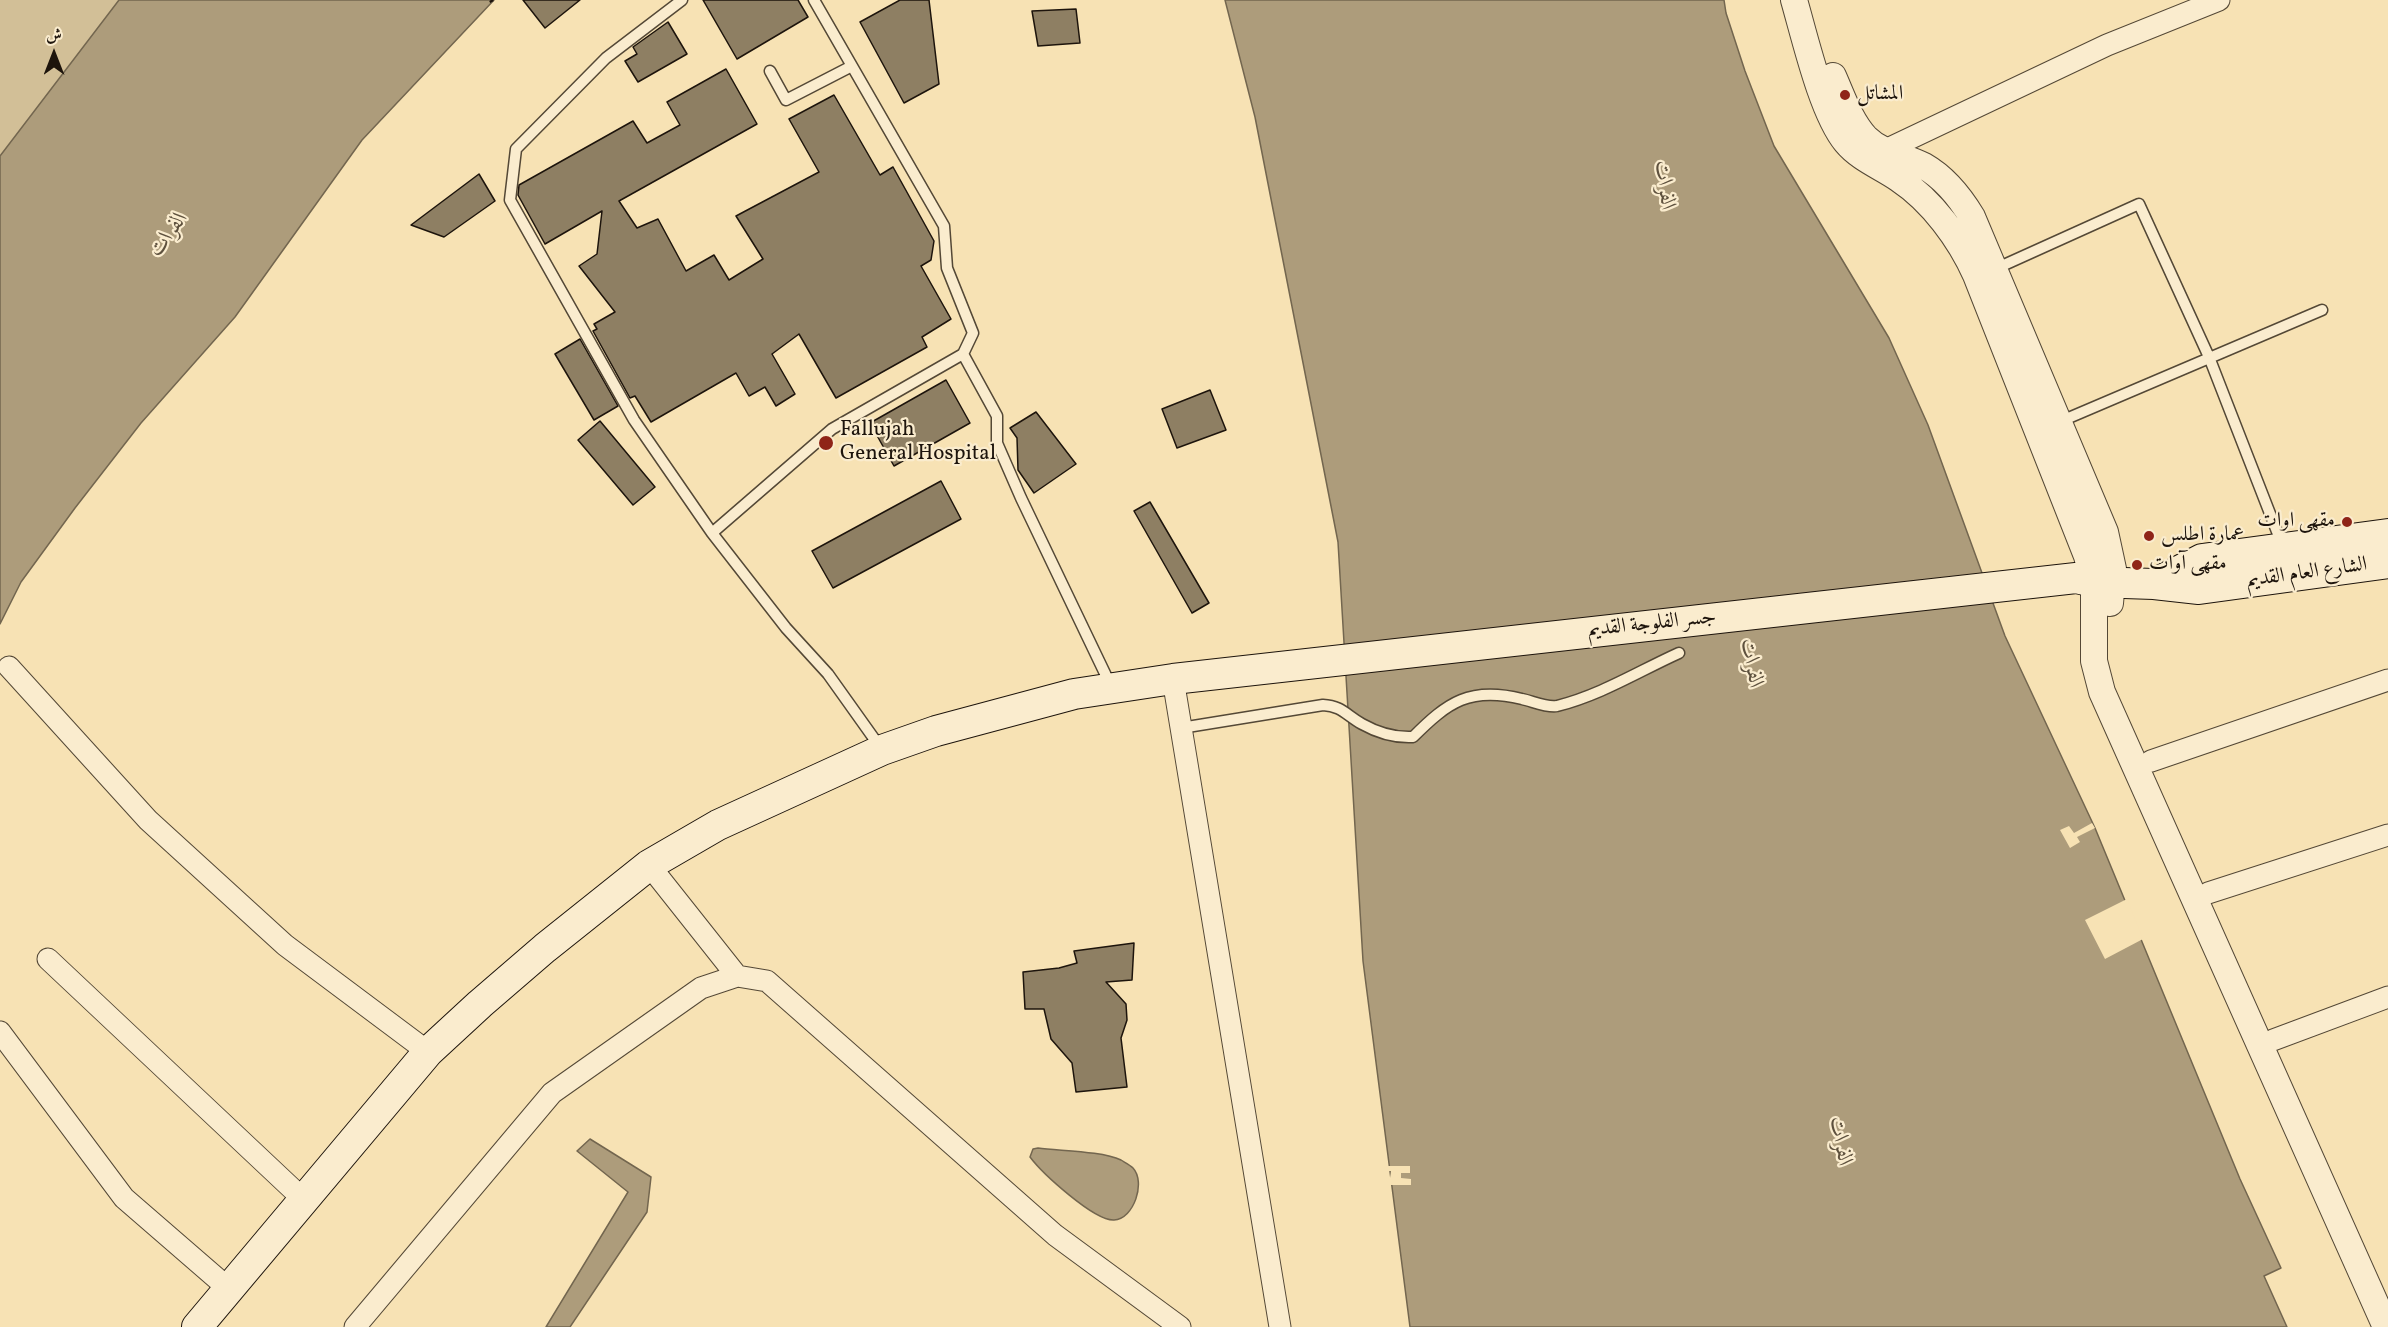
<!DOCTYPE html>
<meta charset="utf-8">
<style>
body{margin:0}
#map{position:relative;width:2388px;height:1327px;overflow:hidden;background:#f7e2b4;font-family:Vollkorn,Amiri,serif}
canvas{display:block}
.north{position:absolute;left:24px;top:24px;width:60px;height:60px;-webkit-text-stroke:4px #faecce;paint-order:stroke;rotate:0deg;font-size:16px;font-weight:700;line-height:24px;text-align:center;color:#1d140c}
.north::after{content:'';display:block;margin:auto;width:21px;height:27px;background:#1d140c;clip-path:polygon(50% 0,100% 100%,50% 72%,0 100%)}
</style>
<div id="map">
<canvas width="2388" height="1327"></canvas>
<div class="north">ش</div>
</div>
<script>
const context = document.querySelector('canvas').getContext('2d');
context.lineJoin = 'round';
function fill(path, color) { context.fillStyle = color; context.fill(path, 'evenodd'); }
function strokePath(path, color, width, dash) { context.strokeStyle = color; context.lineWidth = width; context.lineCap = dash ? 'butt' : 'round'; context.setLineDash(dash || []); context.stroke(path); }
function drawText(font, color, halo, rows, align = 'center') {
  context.font = font + ' Vollkorn,Amiri,serif'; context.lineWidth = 4.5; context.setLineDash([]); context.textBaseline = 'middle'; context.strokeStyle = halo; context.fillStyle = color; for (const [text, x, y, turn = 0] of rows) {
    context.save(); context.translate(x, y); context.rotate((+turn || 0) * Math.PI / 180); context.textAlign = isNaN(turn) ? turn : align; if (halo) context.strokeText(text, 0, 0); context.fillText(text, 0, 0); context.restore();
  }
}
const green = new Path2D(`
 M0,0H119L0,156Z`);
const water = new Path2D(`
 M119,0H494L362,140L235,317L141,423L75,508L21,582L0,624V156Z
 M1225,0H1724L1726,13L1745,71L1774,146L1889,338L1928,425L2005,636L2095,828L2240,1179L2281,1268L2264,1276L2287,1327H1410L1363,961L1338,542L1255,117Z
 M590,1139L651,1177L647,1212L570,1327H546L628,1192L577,1151Z
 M1038,1148C1060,1151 1102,1151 1121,1160C1124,1162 1130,1165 1133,1168C1146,1182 1134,1219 1114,1220C1094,1221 1042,1173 1030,1157L1033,1149Z`);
const pier = new Path2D(`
 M2092,823L2095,828L2077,837L2080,842L2070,848L2060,830L2069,826L2074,833Z
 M2127,899L2143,939L2105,959L2085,920Z
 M1387,1166H1410V1173H1401V1178L1411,1179V1185H1389L1387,1178H1390L1391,1171H1388Z`);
const building = new Path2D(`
 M523,0H580L545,28Z
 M703,0H798L808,17L737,59Z
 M900,0H929L939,84L904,103L860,22Z
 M1076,9L1080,43L1038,46L1032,11Z
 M668,22L687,54L638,82L625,61L637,54L633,47Z
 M726,69L757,124L619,201L637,228L658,219L686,271L714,255L729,280L763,259L736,216L819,172L789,119L834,95L880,175L893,167L934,241L931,260L921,266L951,319L922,337L927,347L836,398L799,334L772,354L795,394L776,406L765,387L749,396L736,373L651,422L635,396L630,398L593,331L597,329L594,324L615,312L579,266L597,254L602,211L545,244L518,195L519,185L633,121L647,143L680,125L667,102Z
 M479,174L495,201L444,237L411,225Z
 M580,339L618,406L594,420L555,354Z
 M946,380L970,423L894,466L870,423Z
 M1210,390L1226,430L1177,448L1162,409Z
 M1036,412L1076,464L1034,493L1018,470L1017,438L1010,428Z
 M600,421L655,487L633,505L578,440Z
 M941,481L961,519L833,588L812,551Z
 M1150,502L1209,603L1192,613L1134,511Z
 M1134,943L1132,980L1106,982L1126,1004L1127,1020L1121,1038L1127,1087L1076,1092L1072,1063L1051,1039L1044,1009H1025L1023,972L1059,968L1077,963L1074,951Z`);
const path = new Path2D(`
 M491,0L492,2`);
const service = new Path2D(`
 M682,0L606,58L516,149L510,200L634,420L712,533L786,628L828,674L880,747
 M770,71L786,100L852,66
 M1995,269L2139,204L2209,357L2283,547
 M963,354L997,416V443L1021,498L1111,686
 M2059,422L2322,310
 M712,533L832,429L963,354L973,333L947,268L944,226L814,0
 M1181,728L1323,705C1342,706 1346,715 1362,724C1378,733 1394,738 1413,737C1448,702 1470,686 1522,699C1532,701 1547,708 1557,706C1601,695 1639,671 1679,653`);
const minor = new Path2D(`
 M1875,155L2107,45L2219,0
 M9,667L148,820L285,945L428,1052
 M1173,679L1280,1327
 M2151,761L2388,680
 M649,865L737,976
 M2208,893L2388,835
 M48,959L303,1199
 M0,1032L124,1198L229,1289
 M2273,1040L2388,997
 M355,1327L552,1093L701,988L737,976L767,981L1055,1235L1180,1327`);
const tertiary = new Path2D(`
 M1794,0C1805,38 1822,113 1846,142C1860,159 1882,167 1899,179C1932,201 1960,239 1976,275L2087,556L2094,582V661L2102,692L2386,1327
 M1833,76C1842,96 1850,121 1866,138C1882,154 1905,156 1924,166C1945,178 1960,197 1972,217L2105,532L2113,569L2110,603`);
const secondary = new Path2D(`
 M2154,584L2202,559L2388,534
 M197,1327L428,1052L480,1004L545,948L649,865L718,825L882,750L936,731L1074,694L1173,679L2076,578L2094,582L2154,584L2199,589L2388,563`);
const markers = [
 [1845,95,6,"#8f2418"],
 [826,443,8,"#8f2418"],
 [2347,522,6,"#8f2418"],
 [2149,536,6,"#8f2418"],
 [2137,565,6,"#8f2418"]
];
const poiNames = [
 ["المشاتل",1857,95],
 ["Fallujah",840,431],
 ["General Hospital",840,455],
 ["مقهى اوات",2335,522,"right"],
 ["عمارة اطلس",2161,536],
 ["مقهى آوات",2149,565]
];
const streetNames = [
 ["الشارع العام القديم",2307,574,-8],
 ["جسر الفلوجة القديم",1652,625,-6]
];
const waterNames = [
 ["الفرات",1663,186,82],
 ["الفرات",170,235,-54],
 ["الفرات",1750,664,79],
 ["الفرات",1839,1142,79]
];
fill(green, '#d2bf97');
fill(water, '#ad9c7b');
strokePath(water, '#73664f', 1.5);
fill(pier, '#f7e2b4');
fill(building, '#8e7f63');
strokePath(building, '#1d140c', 1.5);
strokePath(service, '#544836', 13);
strokePath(minor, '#544836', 23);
strokePath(tertiary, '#544836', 28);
strokePath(secondary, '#1d140c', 32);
strokePath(path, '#1d140c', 4, [4.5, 3]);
strokePath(service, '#faecce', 10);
strokePath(minor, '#faecce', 21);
strokePath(tertiary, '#faecce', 26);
strokePath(secondary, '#faecce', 30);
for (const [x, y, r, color] of markers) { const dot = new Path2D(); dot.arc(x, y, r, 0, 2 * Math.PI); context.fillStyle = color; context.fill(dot); strokePath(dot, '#faecce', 2); }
drawText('21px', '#1d140c', '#faecce', poiNames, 'left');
drawText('21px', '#1d140c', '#faecce', streetNames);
drawText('italic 22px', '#5e513e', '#faecce', waterNames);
</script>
